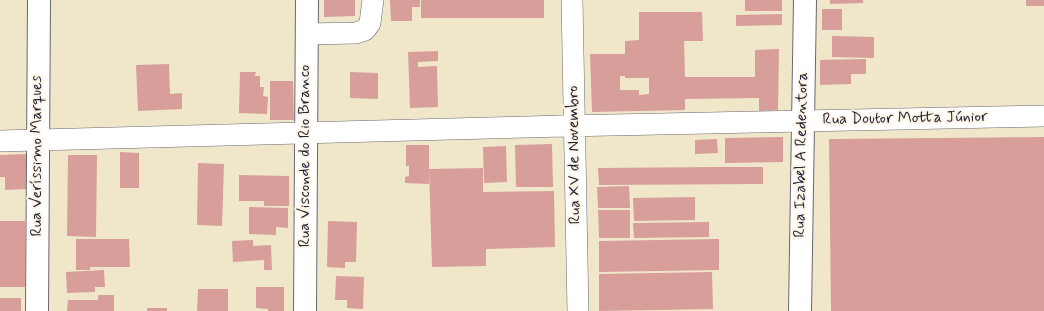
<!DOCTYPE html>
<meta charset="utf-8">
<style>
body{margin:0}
canvas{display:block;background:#f0e7ca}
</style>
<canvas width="1044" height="311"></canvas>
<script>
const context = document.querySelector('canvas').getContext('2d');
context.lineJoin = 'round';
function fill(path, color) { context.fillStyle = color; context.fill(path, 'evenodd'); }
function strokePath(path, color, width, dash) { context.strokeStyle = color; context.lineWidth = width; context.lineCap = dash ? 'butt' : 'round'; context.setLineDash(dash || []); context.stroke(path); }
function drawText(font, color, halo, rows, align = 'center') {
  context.font = font + ' Mynerve,sans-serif'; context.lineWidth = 4; context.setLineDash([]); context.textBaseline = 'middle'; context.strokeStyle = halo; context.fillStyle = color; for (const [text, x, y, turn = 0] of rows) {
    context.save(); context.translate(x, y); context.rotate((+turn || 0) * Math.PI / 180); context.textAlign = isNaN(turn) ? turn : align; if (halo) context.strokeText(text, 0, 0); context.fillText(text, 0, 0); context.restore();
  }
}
const building = new Path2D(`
 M324,0H355V16L324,17Z
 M390,0H420V7H412V21H391Z
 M421,0H544V18H421Z
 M745,0H782V11H745Z
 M830,0H863V3L830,4Z
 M1026,0H1044V6H1026Z
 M822,9H842V30H822Z
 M639,12H702L703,41H684L685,77H755V50L779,49L778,110L759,111V98L685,99V110L592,112L590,54H625V41L639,40ZM620,76H625V78H649V94L639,95V90H620Z
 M782,14V25L736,26V15Z
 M832,36L874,37V58L832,57Z
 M438,51V61L418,62V67L437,66L438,107L410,108L408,52Z
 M866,59V74H851V84L820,85V60Z
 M169,64L170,94L182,93V109L138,111L136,65Z
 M240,72H256L255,76H260V87H264L263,96L268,97L267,114L239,113Z
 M350,72L378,73V99L350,98Z
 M270,81H293L294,120H270Z
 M783,137V162L725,163V138Z
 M1044,137V311H831L829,139Z
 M717,139L718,153L695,154V140Z
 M552,144L553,187H516L515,145Z
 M406,145H429V184L405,183V177L409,176V166H406Z
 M506,146L507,182L484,183L483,147Z
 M120,152L139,153V188H120Z
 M26,154L27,189L5,190V177H0V155Z
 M68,155H97L96,237L67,236Z
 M198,163L224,164L222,226L197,225Z
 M718,167H763V184L599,185L598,168Z
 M483,168V192L554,191L555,247L486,249V266L432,267L429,169Z
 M239,175L289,176V206H264V201H239Z
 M629,186L630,208H598L597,187Z
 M695,197V220L634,221L633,198Z
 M249,207L288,208V228L276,227V235L249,234Z
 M598,210H630V238H599Z
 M0,221H25V287H0Z
 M328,221L357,222L356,262H345V268L327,267Z
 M709,222V237L634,238L633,223Z
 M76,239H129L130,267H90V270H76Z
 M719,239V270L599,272V241Z
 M253,240V246L271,245L272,270H264V260L233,262L232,241Z
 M104,270L105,287H95V292L67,293L66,272Z
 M712,272L713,309L599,311V274Z
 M336,276L364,277L363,309L347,308V300H335Z
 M256,287H284V311H268V309L256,308Z
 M198,289H228V311H197Z
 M98,295H114V311H67L68,300H98Z
 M0,298H21V311H0Z
 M147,308H167V311H147Z`);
const minor = new Path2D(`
 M572,0L578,311
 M307,34L356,33L365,30L370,23L373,0
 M0,141L564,126L1044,116`);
const major = new Path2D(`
 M37,311L39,0
 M305,311L307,0
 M800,311L805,0`);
const streetNames = [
 ["Rua Doutor Motta Júnior",905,119,-1],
 ["Rua XV de Novembro",575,155,-91],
 ["Rua Izabel A Redentora",802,155,-89],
 ["Rua Veríssimo Marques",38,156,-90],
 ["Rua Visconde do Rio Branco",306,156,-90]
];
fill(building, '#d89e9a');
strokePath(minor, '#6a676d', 22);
strokePath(major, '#6a676d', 24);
strokePath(minor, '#fff', 21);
strokePath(major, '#fff', 22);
drawText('16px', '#22223b', '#fcf5e5', streetNames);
</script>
